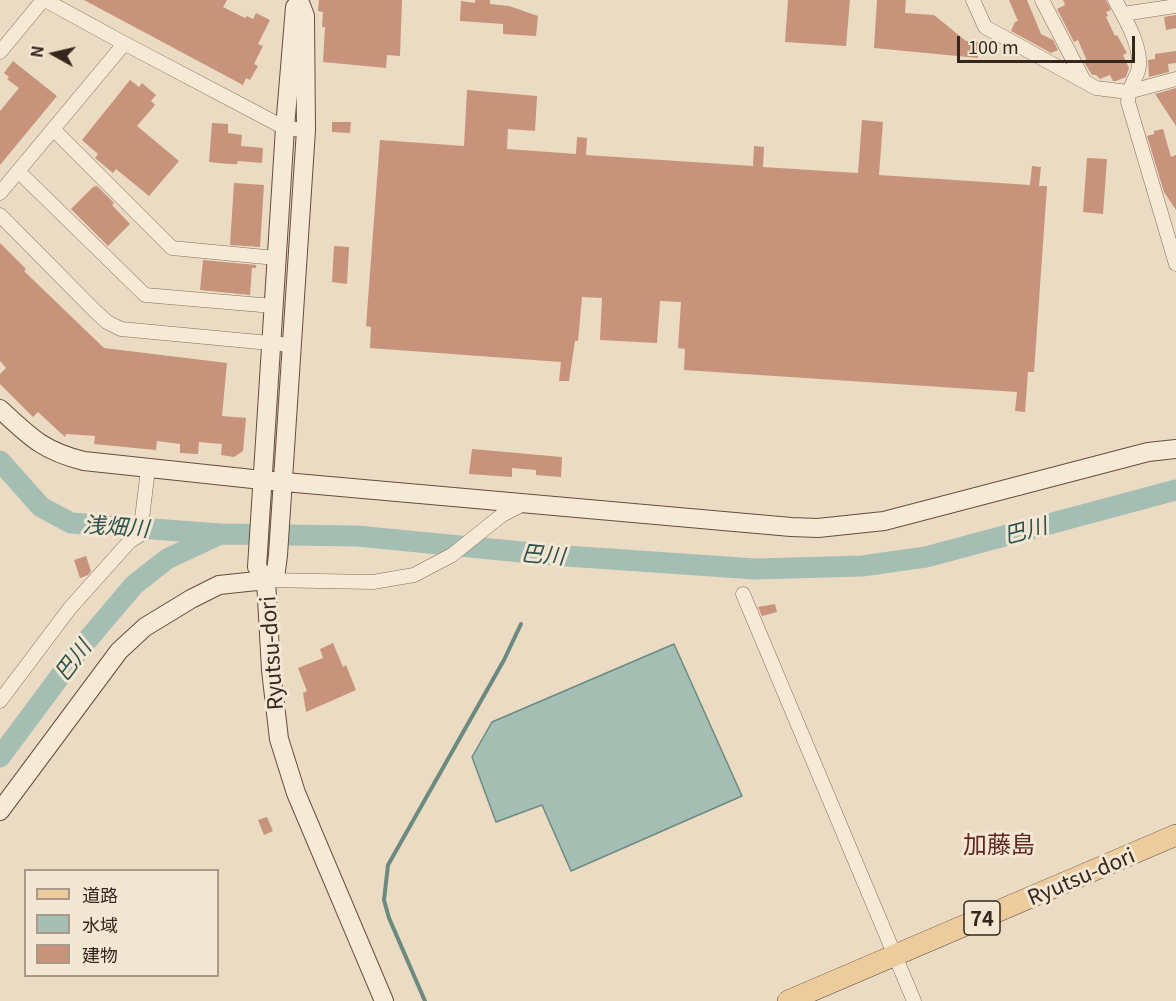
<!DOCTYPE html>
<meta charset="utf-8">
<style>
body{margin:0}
#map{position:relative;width:1176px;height:1001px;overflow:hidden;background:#ebdbc3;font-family:Georgia,"Noto Sans JP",serif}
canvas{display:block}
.legend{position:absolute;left:24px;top:869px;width:195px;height:108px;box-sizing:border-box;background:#f3e6d2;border:2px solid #a79a8a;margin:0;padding:8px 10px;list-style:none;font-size:18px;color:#35271e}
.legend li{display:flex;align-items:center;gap:12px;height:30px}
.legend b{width:30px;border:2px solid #a79a8a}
.north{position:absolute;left:24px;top:24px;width:60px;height:60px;-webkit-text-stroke:4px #f3e6d2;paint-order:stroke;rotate:278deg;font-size:16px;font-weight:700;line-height:24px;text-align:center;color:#35271e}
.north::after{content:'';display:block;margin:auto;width:21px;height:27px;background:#35271e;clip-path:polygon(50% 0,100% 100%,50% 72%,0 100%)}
.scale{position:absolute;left:957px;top:36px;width:178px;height:27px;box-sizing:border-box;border:3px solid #35271e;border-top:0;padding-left:8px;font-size:18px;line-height:21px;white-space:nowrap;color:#35271e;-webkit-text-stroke:4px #f3e6d2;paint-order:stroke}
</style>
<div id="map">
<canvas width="1176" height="1001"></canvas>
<ul class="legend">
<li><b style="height:8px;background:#eccb9d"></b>道路</li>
<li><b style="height:16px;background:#a5beb4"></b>水域</li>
<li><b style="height:16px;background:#c7937b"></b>建物</li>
</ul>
<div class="north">N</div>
<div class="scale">100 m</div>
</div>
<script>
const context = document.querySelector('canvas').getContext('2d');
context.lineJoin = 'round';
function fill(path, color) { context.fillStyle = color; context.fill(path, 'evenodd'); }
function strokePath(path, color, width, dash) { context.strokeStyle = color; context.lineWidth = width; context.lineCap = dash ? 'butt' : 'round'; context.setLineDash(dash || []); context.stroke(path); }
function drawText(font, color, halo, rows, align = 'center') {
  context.font = font + ' Georgia,"Noto Sans JP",serif'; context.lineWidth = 6; context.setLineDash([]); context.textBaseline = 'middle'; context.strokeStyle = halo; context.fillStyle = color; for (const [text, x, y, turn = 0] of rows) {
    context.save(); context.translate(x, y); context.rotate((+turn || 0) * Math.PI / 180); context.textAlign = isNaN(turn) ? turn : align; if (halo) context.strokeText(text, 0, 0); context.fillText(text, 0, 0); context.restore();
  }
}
const water = new Path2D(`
 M674,644L742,796L571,871L542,805L496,822L472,757L492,722Z`);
const stream = new Path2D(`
 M0,464L3,465
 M425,1001L389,918L384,900L388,865L504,660L521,624`);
const river = new Path2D(`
 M0,461L41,507L71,523L221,534L357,536L552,555L755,569L862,566L926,557L1176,490
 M0,757L84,644L134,585L167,559L220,534`);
const building = new Path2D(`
 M84,0H227L223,7L245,18L247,16L253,19L256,13L270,20L258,44L263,46L254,64L258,66L250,80L246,78L243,85Z
 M319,0H402L400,56L387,55L386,68L323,62L325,27H322L323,12L318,11Z
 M475,0H490V4L509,6L538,16L536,36L503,34V24L460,21L461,1L475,3Z
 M788,0H850L846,46L785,42Z
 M877,0H906L905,13L934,15L966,41L979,42L978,58L874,48Z
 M1009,0H1027L1041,34L1053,40L1058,50L1051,53L1011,31L1015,22L1018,21Z
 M1063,0H1106L1111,10L1106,12L1108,16L1106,17L1115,36L1117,35L1127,53L1123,55L1129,68L1126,77L1116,81H1113L1110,75L1100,79L1096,75H1092L1084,62L1087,61L1078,40L1074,42L1057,9L1065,5Z
 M1176,15V28L1166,30L1164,17Z
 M1176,51V63L1168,64L1169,72L1149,77L1148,60L1155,59V54Z
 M13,61L57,96L0,165V111L19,88L7,79L9,77L4,73Z
 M130,80L139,87L142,83L156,95L151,101L155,105L137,126L179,161L149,196L116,169L113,173L95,158L98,154L82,140Z
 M1176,88V126L1155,94Z
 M467,90L537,96L535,131L508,129L507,149L576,154L577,137L587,138L586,155L753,166L754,146L764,147L763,167L858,173L862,120L883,122L879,175L1030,185L1032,166L1041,167L1039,186H1047L1034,372H1028L1025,412L1015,411L1017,392L684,370L685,349L678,348L681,302L660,301L657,343L600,340L602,298L582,297L578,341H575L569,381H559L561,362L370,348L371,327L366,326L380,140L464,146Z
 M332,122H351L350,133L332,132Z
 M212,123L228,124V133L242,135L241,146L263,148L262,163L238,161L237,164H229L209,162Z
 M1163,129L1171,157L1176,155V210L1164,192L1147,136L1154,134V131Z
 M1087,158L1107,159L1103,214L1083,212Z
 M234,183L264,185L260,247L230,245Z
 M97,186L114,203L112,205L130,224L108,246L71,209L93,187Z
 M0,243L26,269L24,271L104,348L227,363L222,416L246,418L243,451L234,457L221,455L222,444L199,442L198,454L180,453V444L157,441L156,450L94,444L95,436L66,434L65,437L38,412L33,417L0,384V374L6,368L0,361Z
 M334,246L349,247L347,284L332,282Z
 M203,260L256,265V268H252L250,295L200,290Z
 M472,449L562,457L561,477L536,475V470L512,468V477L469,474Z
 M86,556L91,571L88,575L80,578L74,560Z
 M775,604L777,612L762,616L758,607Z
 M333,643L343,667L346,665L356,690L306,712L303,693L307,691L298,668L323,658L320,649Z
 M267,817L273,831L264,835L258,820Z`);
const street = new Path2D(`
 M45,0L118,40L285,128L306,130
 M973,0L985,27L1096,88L1128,92L1176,79
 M1042,0L1083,79
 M1115,0C1125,18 1144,50 1138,71C1134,82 1128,89 1128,102L1176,264
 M1123,14L1176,6
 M0,52L43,0
 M53,129L172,248L276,258
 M18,171L145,295L273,306
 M0,193L124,44
 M0,215L94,310L107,322L121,329L291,345
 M266,580L373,582L414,575L452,555L502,515L525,503
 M743,594L914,1001
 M0,701L70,608L130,541L140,535L148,469`);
const secondary = new Path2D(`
 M0,409C30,437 43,451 84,461L262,480L791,527L818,528L884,521L1148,452L1176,449
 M266,580L276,571L278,555L306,130L305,16L299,0
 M266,580L257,567L285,128L295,7
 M266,580L271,670L279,739L296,793L384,1001
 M0,811L119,651L145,627L191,599L219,585L266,580`);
const primary = new Path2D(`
 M788,1001L1176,835`);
const shields = [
 [982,918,36]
];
const shieldNames = [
 ["74",982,918]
];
const streetNames = [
 ["Ryutsu-dori",271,653,-94],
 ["Ryutsu-dori",1081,876,-23]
];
const waterNames = [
 ["浅畑川",116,526,4],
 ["巴川",1025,530,-15],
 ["巴川",543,554,5],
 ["巴川",72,660,-53]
];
const quarterNames = [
 ["加藤島",999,844]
];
fill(water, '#a5beb4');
strokePath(water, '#6c8b80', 1.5);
strokePath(stream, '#6c8b80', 4);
strokePath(river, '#a5beb4', 21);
fill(building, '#c7937b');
strokePath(street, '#846c5b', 15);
strokePath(secondary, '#664e3e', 20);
strokePath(primary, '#523c2f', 22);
strokePath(street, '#f6e9d5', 14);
strokePath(secondary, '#f6e9d5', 18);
strokePath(primary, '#eccb9d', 21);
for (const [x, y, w] of shields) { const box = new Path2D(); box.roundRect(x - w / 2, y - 17, w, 34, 4.5); context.fillStyle = '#f3e6d2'; context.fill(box); strokePath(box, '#35271e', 1.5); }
drawText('bold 20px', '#35271e', null, shieldNames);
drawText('21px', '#35271e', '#f3e6d2', streetNames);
drawText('italic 22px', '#2e544d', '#f3e6d2', waterNames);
drawText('24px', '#5f2720', '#f3e6d2', quarterNames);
</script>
